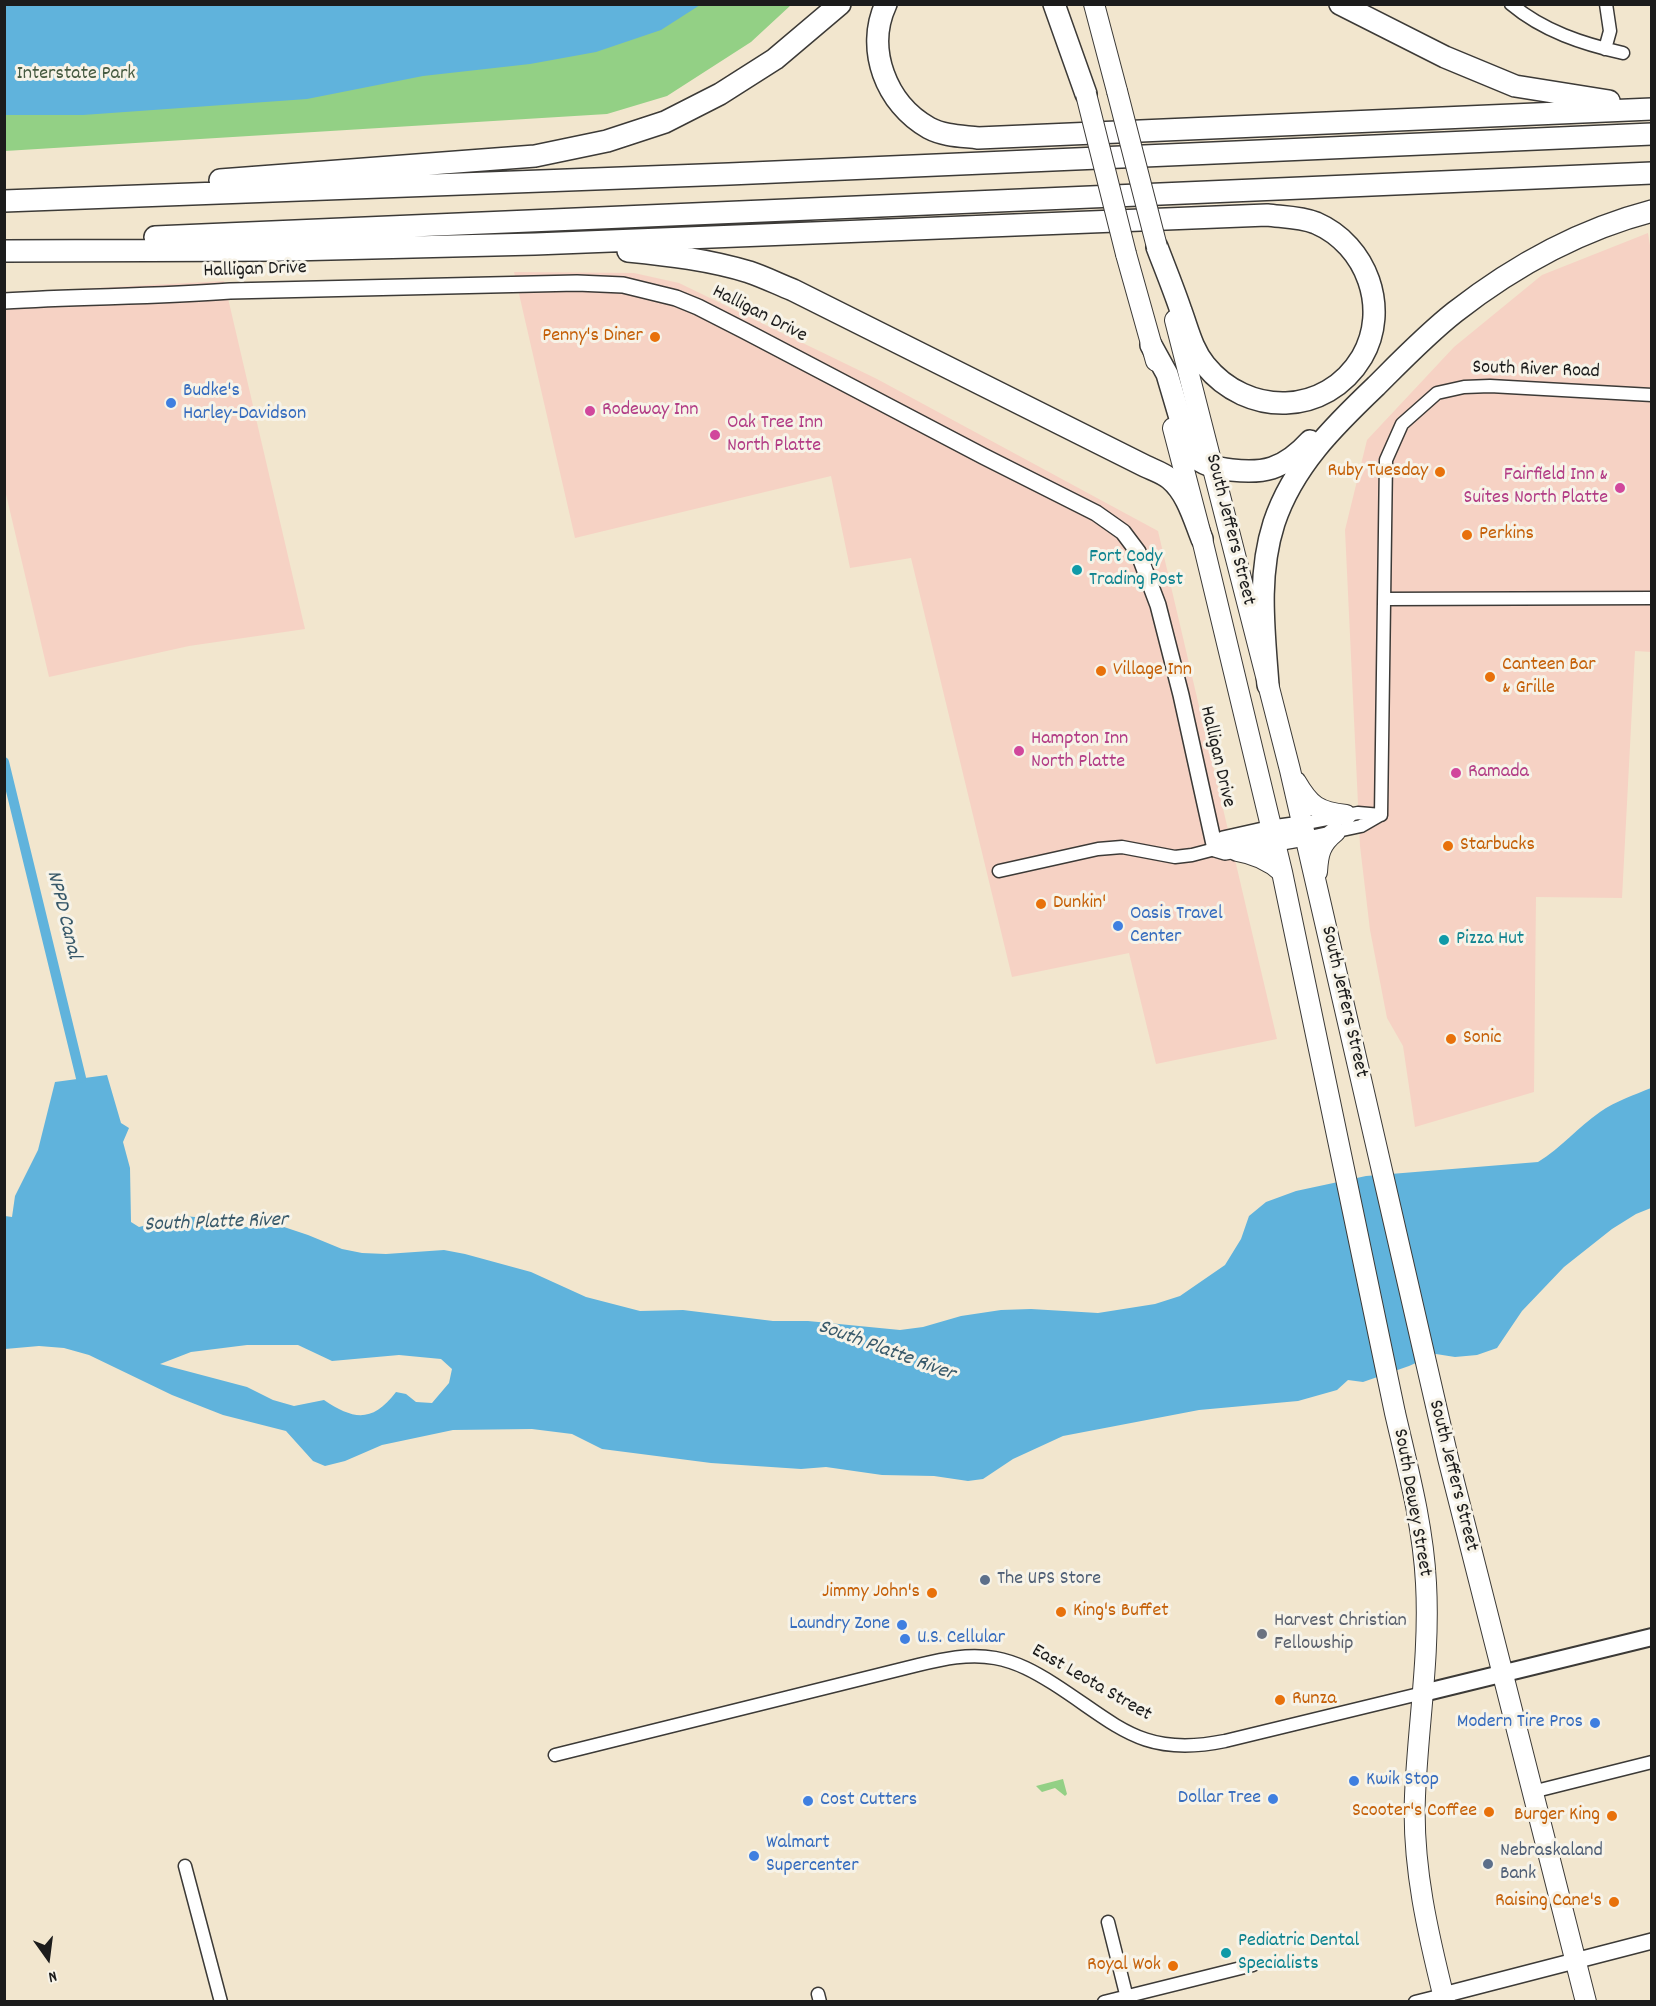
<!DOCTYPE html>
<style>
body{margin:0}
#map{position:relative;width:1656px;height:2006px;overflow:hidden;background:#f2e6ce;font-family:Dekko,sans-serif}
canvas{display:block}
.frame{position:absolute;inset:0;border:6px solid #1c1c1c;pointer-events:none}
.north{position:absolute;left:18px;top:1928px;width:60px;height:60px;-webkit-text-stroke:4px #f7f3e8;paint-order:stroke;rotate:166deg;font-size:16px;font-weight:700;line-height:24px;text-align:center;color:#1c1c1c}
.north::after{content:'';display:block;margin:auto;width:21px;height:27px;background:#1c1c1c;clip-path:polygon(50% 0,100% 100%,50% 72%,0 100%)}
</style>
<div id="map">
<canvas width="1656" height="2006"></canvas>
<div class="frame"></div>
<div class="north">N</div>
</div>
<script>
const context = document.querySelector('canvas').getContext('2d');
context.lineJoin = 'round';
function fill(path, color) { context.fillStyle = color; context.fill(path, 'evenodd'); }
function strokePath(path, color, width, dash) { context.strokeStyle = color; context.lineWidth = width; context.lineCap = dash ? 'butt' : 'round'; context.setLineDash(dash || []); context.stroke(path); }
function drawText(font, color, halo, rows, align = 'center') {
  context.font = font + ' Dekko,sans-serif'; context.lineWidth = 6; context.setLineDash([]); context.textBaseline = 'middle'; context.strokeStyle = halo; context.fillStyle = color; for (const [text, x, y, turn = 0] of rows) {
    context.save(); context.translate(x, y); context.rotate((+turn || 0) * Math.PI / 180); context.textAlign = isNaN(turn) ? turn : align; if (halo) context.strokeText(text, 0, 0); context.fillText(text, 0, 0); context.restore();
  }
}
const built = new Path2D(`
 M1648,233L1652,258V652L1635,651L1622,898L1536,897L1534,1092L1415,1127L1403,1046L1387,1018L1370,930L1360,846L1345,530L1367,440L1454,347L1542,275Z
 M514,272L634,273L679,283L877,379L1158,531L1277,1039L1156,1064L1129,953L1012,977L911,558L850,568L831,476L575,538Z
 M224,281L305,629L189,646L49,677L5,490L4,293Z`);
const green = new Path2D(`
 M5,5H791L751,42L667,96L607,114L5,151Z
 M1063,1779L1067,1794L1065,1796L1055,1788L1042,1792L1036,1786Z`);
const water = new Path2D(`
 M5,4H700V5L661,30L596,52L530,64L423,76L307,99L83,115H5Z
 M107,1075L121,1123L129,1128L123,1142L130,1168L131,1222L139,1227L184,1216L205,1218L229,1227H284L308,1235L342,1249L362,1253L386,1254L444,1250L465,1254L531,1272L586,1297L640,1311L683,1310L773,1321H808L900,1330L923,1327L961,1316L1001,1310L1031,1309L1098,1313L1155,1304L1180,1296L1225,1265L1241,1239L1249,1216L1266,1202L1296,1191L1366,1176L1538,1162C1561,1148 1578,1127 1600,1112C1616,1101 1634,1095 1651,1088V1208L1636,1214L1612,1229L1564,1267L1522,1311L1497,1348L1477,1355L1455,1357L1436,1354L1409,1366L1363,1382L1348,1380L1337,1390L1298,1401L1199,1410L1063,1436L1013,1459L983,1479L968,1481L934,1476L882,1475L826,1467L801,1469L711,1463L602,1449L572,1434L532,1429L453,1430L382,1445L345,1461L325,1466L313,1461L286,1431L223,1415L172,1395L89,1355L64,1348L39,1346L5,1349V1216L12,1217L15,1196L38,1150L55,1082ZM247,1345H298L332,1361L399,1355L441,1359L452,1369L449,1383L432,1403L416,1402L406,1394L396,1392C372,1423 354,1420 324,1400L294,1406L273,1400L247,1387L160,1364L191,1352Z`);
const canal = new Path2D(`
 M4,762L81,1078`);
const minor = new Path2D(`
 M1511,4C1543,31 1583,44 1623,53
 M1605,49L1610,31L1606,4
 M1385,599L1652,598
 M1381,815L1386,460L1402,424L1437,393L1464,387L1490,386L1652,395
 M1301,824L1358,813L1381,815
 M1305,838L1361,826L1380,815
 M999,871L1098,849L1122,847L1175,857L1192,855L1215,849
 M555,1755L918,1665C943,1659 969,1653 995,1658C1017,1662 1035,1672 1054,1684C1118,1725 1142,1758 1225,1741L1423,1693
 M1532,1792L1652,1762
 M185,1866L221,2002
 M1108,1922L1128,2002
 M818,1994L820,2002
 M1104,2002L1253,1965
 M1415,2002L1443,1995`);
const tertiary = new Path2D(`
 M4,301C80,296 155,297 230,291L577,283L623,285L676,298L698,307L745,331L983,456L1096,513L1123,532L1138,552L1158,605L1181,695L1215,849
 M1215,849L1223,839L1272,828L1301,824
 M1215,849L1225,852L1305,838
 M1443,1995L1652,1941`);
const secondary = new Path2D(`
 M1423,1693L1652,1637`);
const trunk = new Path2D(`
 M1094,4L1117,91
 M1126,254L1156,361
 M1175,320L1290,770L1448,1458L1586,2002
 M1173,428L1202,539L1282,872L1395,1413C1408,1469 1423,1525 1426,1583C1430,1654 1418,1725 1415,1796C1412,1866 1428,1934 1445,2002
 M1296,782C1310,806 1318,812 1346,815
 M1237,851C1255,854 1269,860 1282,872
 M1317,872C1318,854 1320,844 1335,832`);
const motorway = new Path2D(`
 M886,4C865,49 886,104 929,128C944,136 962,136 978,138L1652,109
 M1054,4L1086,94
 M1340,4L1445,57L1515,86L1609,101
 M220,180L535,156L607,141L665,122L720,94L775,59L840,4
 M4,201L729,174L1652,134
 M155,237L1652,173
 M4,251L290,250L535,244L1267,215C1283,217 1301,217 1316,223C1367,245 1390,309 1362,357C1326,417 1247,417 1205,365C1192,349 1188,330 1181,311C1174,290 1165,268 1157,247
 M628,251C668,255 710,260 749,272C764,277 778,284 793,290L1145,466C1153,470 1163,473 1170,479C1187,493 1194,519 1202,539
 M1151,345L1167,374L1188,445C1190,449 1191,453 1195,457C1209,471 1253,474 1272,468C1287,463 1300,452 1310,441
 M1268,685C1264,630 1257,576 1274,523C1293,466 1334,426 1376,386C1401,361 1427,334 1455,312C1514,266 1579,230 1652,211`);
const trunkBridge = new Path2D(`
 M1117,91L1157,247
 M1086,94L1126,254`);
const markers = [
 [655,337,6,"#e8710a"],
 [171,403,6,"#3f7fe0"],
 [590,411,6,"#d1479c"],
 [715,435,6,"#d1479c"],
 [1440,472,6,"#e8710a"],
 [1620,488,6,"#d1479c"],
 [1467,535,6,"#e8710a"],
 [1077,570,6,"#0f9aa8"],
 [1101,671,6,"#e8710a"],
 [1490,677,6,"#e8710a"],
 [1019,751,6,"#d1479c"],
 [1456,773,6,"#d1479c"],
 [1448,846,6,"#e8710a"],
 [1041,904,6,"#e8710a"],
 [1118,926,6,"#3f7fe0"],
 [1444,940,6,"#0f9aa8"],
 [1451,1039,6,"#e8710a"],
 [985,1580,6,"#5c6f8a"],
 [932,1593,6,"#e8710a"],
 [1061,1612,6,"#e8710a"],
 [902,1625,6,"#3f7fe0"],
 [1262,1634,6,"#6b7280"],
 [905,1639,6,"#3f7fe0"],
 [1280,1700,6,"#e8710a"],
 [1595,1723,6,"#3f7fe0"],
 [1354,1781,6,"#3f7fe0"],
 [1273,1799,6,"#3f7fe0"],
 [808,1801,6,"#3f7fe0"],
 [1489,1812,6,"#e8710a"],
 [1612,1816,6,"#e8710a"],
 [754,1856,6,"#3f7fe0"],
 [1488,1864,6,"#5c6f8a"],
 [1614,1902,6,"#e8710a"],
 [1226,1953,6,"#0f9aa8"],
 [1173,1966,6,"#e8710a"]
];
const parkNames = [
 ["Interstate Park",76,75]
];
const streetNames = [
 ["Halligan Drive",255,271,-2],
 ["Halligan Drive",759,315,27],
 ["South River Road",1536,371,2],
 ["South Jeffers Street",1229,530,76],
 ["Halligan Drive",1216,757,77],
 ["South Jeffers Street",1343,1002,77],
 ["South Jeffers Street",1452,1476,76],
 ["South Dewey Street",1411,1503,80],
 ["East Leota Street",1091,1684,30]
];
const foodNames = [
 ["Penny's Diner",643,337,"right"],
 ["Ruby Tuesday",1428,472,"right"],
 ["Perkins",1479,535],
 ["Canteen Bar",1502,666],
 ["& Grille",1502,689],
 ["Village Inn",1113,671],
 ["Starbucks",1460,846],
 ["Dunkin'",1053,904],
 ["Sonic",1463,1039],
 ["Jimmy John's",920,1593,"right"],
 ["King's Buffet",1073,1612],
 ["Runza",1292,1700],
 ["Scooter's Coffee",1477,1812,"right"],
 ["Burger King",1600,1816,"right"],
 ["Raising Cane's",1602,1902,"right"],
 ["Royal Wok",1161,1966,"right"]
];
const shopNames = [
 ["Budke's",183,392],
 ["Harley-Davidson",183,415],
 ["Oasis Travel",1130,915],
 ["Center",1130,938],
 ["Laundry Zone",890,1625,"right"],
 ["U.S. Cellular",917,1639],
 ["Modern Tire Pros",1583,1723,"right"],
 ["Kwik Stop",1366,1781],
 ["Dollar Tree",1261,1799,"right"],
 ["Cost Cutters",820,1801],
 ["Walmart",766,1844],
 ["Supercenter",766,1867]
];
const hotelNames = [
 ["Rodeway Inn",602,411],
 ["Oak Tree Inn",727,424],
 ["North Platte",727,447],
 ["Fairfield Inn &",1608,476,"right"],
 ["Suites North Platte",1608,499,"right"],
 ["Hampton Inn",1031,740],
 ["North Platte",1031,763],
 ["Ramada",1468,773]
];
const cultureNames = [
 ["Fort Cody",1089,558],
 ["Trading Post",1089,581],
 ["Pizza Hut",1456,940],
 ["Pediatric Dental",1238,1942],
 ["Specialists",1238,1965]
];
const serviceNames = [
 ["The UPS Store",997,1580],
 ["Nebraskaland",1500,1852],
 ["Bank",1500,1875]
];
const worshipNames = [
 ["Harvest Christian",1274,1622],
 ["Fellowship",1274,1645]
];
const waterNames = [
 ["NPPD Canal",62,915,76],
 ["South Platte River",216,1224,-2],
 ["South Platte River",886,1352,20]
];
fill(built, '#f6d2c4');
fill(green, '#93d085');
fill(water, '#60b3dc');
strokePath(canal, '#60b3dc', 10);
strokePath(minor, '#3c3a37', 15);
strokePath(tertiary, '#3c3a37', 18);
strokePath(secondary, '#3c3a37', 20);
strokePath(trunk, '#3c3a37', 22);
strokePath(motorway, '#3c3a37', 24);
strokePath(minor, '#fff', 12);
strokePath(tertiary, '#fff', 15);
strokePath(secondary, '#fff', 16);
strokePath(trunk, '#fff', 20);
strokePath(motorway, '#fff', 21);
strokePath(trunkBridge, '#3c3a37', 22, []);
strokePath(trunkBridge, '#fff', 20);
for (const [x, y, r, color] of markers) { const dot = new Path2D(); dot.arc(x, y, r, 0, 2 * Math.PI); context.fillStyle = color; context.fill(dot); strokePath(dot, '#f7f3e8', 2); }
drawText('20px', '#465b41', '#f7f3e8', parkNames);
drawText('20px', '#1c1c1c', '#f7f3e8', streetNames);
drawText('20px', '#c56008', '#f7f3e8', foodNames, 'left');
drawText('20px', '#366cbe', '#f7f3e8', shopNames, 'left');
drawText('20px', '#b23c85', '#f7f3e8', hotelNames, 'left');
drawText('20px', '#0d838f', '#f7f3e8', cultureNames, 'left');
drawText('20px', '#4e5e75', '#f7f3e8', serviceNames, 'left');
drawText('20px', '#5b616d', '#f7f3e8', worshipNames, 'left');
drawText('italic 21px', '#375869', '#f7f3e8', waterNames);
</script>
